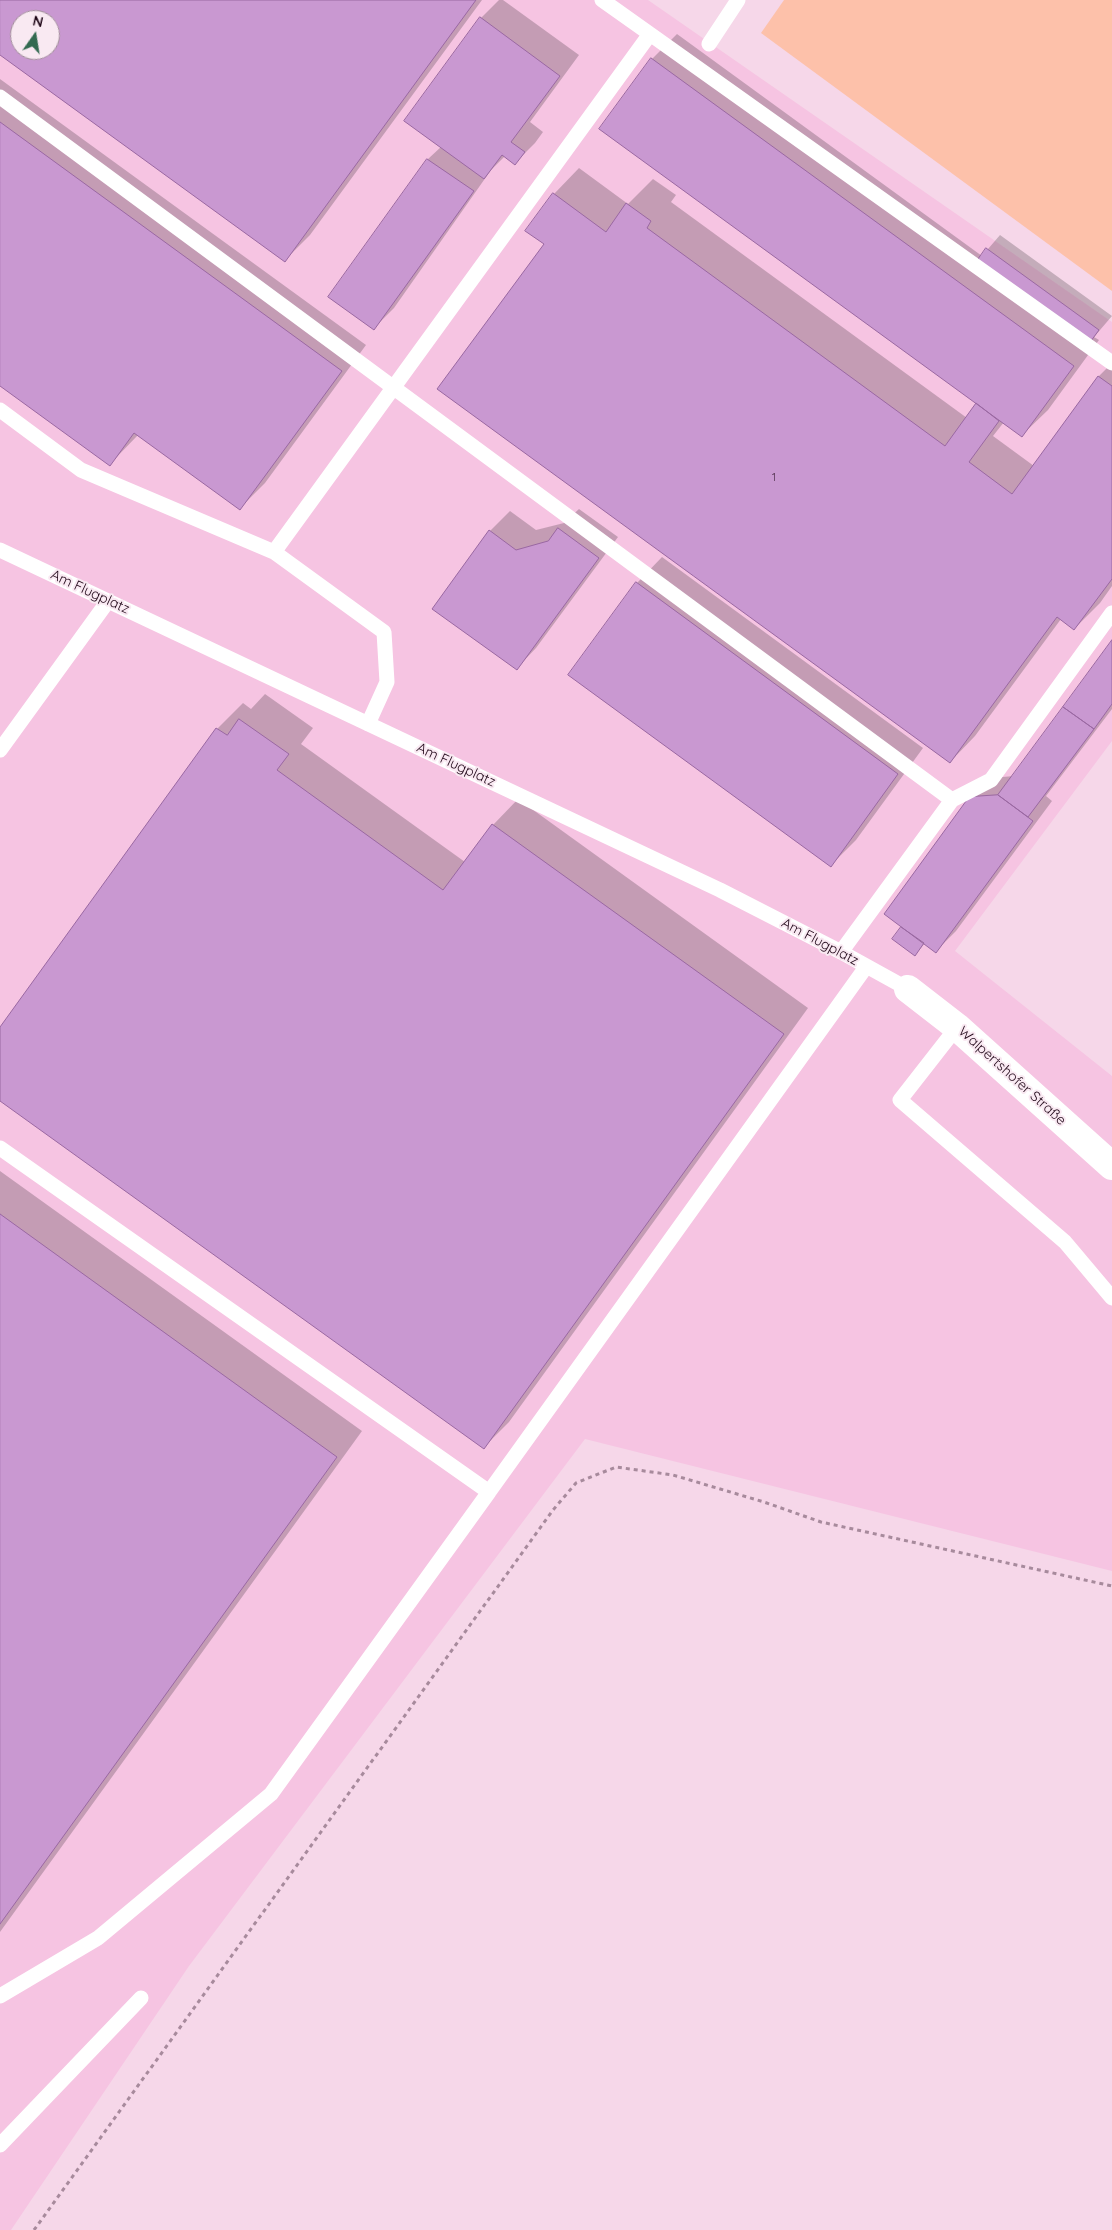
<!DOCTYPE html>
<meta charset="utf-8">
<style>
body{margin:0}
#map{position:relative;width:1112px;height:2230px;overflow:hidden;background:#f6d7e9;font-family:Quicksand,sans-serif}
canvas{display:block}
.north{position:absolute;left:10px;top:10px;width:50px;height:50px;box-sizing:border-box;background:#f9e9f2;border:1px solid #a28f9b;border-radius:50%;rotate:13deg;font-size:14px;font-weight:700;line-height:20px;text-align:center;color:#200718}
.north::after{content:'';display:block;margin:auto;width:18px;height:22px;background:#336a51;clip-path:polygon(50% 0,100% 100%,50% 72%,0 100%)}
</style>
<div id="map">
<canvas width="1112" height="2230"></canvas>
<div class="north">N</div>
</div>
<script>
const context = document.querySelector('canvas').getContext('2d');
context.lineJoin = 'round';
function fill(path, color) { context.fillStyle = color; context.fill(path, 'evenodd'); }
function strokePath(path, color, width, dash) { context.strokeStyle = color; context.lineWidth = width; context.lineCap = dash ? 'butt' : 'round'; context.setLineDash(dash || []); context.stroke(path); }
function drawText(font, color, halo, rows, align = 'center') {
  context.font = font + ' Quicksand,sans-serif'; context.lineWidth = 4; context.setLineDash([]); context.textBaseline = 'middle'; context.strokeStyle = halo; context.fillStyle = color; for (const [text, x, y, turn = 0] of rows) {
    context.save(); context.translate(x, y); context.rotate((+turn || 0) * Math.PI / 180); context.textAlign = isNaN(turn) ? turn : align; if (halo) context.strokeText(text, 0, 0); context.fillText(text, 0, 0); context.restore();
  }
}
const built = new Path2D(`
 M0,0H648L1112,322V741L955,951L1112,1076V1571L585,1439L189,1966L11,2230H0ZM20,20H50V50H20Z`);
const green = new Path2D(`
 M784,0H1112V291L761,33Z`);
const shadow = new Path2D(`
 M0,0H482L310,235L285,260L0,53ZM20,20H50V50H20Z
 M499,0H503L579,55L530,122L543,132L535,143L515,163L505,156L491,170L394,308L374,328L330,296L428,159L442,146L481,18Z
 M677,34L982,256L1000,235L1112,316L1094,337L1099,340L1048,410L1022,435L1004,422L993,436L1034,466L1099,376L1112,363V586L1100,603L1074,629L1061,619L975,736L950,762L545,244L554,194L579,168L628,204L653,179L676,195L671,202L967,418L978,403L652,59Z
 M0,79L366,345L265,483L240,508L138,435L110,464L0,385Z
 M579,509L618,537L536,648L517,668L434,608L490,531L510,511L536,530L564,523Z
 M662,557L923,748L856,840L831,865L637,583Z
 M1112,642V709L1046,796L1052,801L956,931L936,951L925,943L915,955L894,939L903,927L970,798L991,778L1014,776Z
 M265,694L313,728L301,744L465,862L493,825L518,799L808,1008L509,1422L484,1447L0,1099V1029L217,729L243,703L251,709Z
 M0,1171L362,1431L0,1932Z`);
const building = new Path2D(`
 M0,0H476L285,262L0,55ZM20,20H50V50H20Z
 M480,17L560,76L511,142L525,152L515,165L502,155L484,179L404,121Z
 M651,58L1074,366L1022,437L599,129Z
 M0,122L342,371L240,510L134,433L110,466L0,386Z
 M427,159L474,191L374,330L328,297Z
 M553,193L606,232L626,203L651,221L647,228L945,446L976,403L999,421L969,462L1012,494L1098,376L1112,386V579L1074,630L1057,617L950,763L437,389L544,244L525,231Z
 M986,248L1099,330L1088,345L975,264Z
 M558,528L599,558L517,670L432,609L489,530L516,550L548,541Z
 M636,582L898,774L831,867L568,675Z
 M1112,640V704L1094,729L1063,707Z
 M1063,707L1094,729L1028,817L998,795Z
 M239,719L289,754L277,770L443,890L492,824L784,1034L484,1449L0,1101V1027L216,728L227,735Z
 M998,795L1033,821L936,953L884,914L969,797Z
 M901,927L924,943L915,956L892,939Z
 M0,1214L337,1457L0,1924Z`);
const path = new Path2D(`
 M34,2230L553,1510L576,1483L616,1467L673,1475L764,1502L821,1522L1112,1586`);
const service = new Path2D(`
 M650,34L1112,363
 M709,44L738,0
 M0,97L952,800L841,952
 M0,410L81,470L274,552
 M0,550L720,890L841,952L908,989
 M368,724L387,682L384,632L274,552L650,34L602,0
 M0,750L108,601
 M952,800L991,780L1112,613
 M957,1027L900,1100L1065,1242L1112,1298
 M0,1148L489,1492L866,967
 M0,1996L98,1938L271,1794L489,1492
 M0,2145L141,1998`);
const minor = new Path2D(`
 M908,989L957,1027L1112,1166`);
const numberNames = [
 ["1",774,478]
];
const streetNames = [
 ["Am Flugplatz",90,592,25],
 ["Am Flugplatz",456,765,25],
 ["Am Flugplatz",820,942,28],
 ["Walpertshofer Straße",1012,1076,42]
];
fill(built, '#f6c4e2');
fill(green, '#fdc1aa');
fill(shadow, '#0003');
fill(building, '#c998d1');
strokePath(building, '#9a68a2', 1);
strokePath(path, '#a78a9c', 3, [4, 4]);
strokePath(service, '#fff', 15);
strokePath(minor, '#fff', 28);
drawText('11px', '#4a2b46', null, numberNames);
drawText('14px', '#200718', '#f9e9f2', streetNames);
</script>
